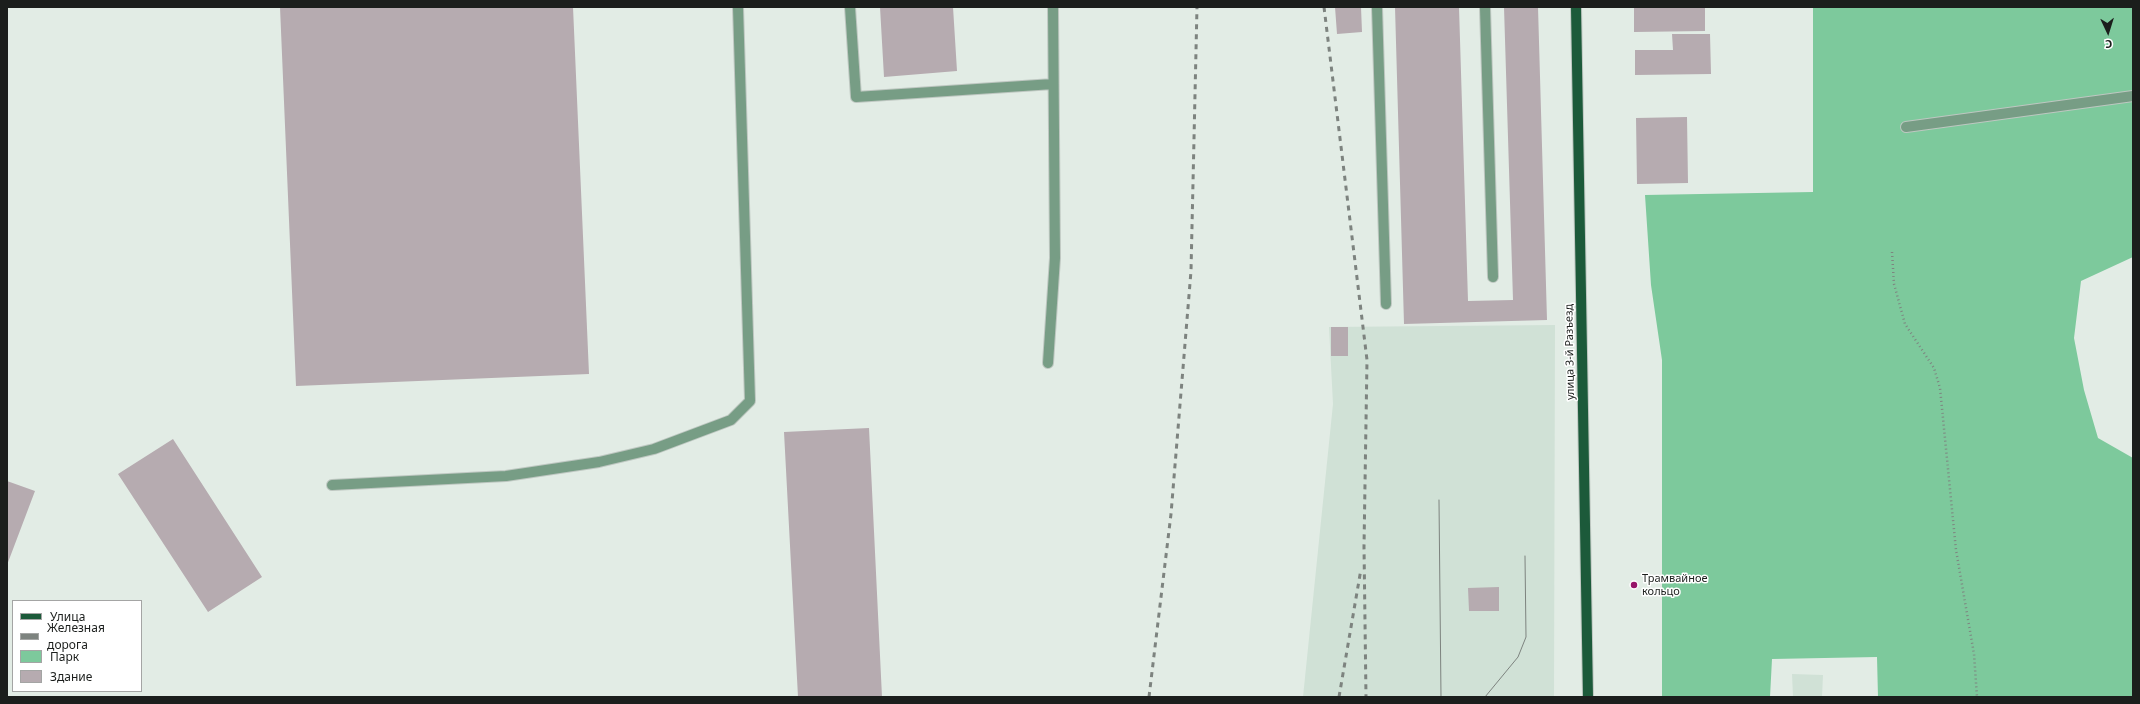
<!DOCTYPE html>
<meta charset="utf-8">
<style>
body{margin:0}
#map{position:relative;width:2140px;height:704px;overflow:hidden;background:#e2ece5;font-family:"Noto Sans",sans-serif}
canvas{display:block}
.frame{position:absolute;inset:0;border:8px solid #1b1e1c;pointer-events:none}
.legend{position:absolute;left:12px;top:600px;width:130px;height:92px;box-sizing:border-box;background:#fff;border:1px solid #a4a5a4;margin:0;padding:5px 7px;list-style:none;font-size:12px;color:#1b1e1c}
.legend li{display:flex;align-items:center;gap:8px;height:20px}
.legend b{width:20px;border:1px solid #a4a5a4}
.north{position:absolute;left:2088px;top:12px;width:40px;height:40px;-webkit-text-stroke:3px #fff;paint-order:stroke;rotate:176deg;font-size:11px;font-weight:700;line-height:16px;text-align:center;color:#1b1e1c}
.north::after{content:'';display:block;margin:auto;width:14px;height:18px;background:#1b1e1c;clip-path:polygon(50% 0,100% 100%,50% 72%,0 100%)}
</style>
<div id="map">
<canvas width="2140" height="704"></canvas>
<div class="frame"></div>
<ul class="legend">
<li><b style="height:5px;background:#1c5a3a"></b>Улица</li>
<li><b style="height:5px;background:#7d837f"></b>Железная дорога</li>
<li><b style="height:11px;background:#7dc99c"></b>Парк</li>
<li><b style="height:11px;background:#b6abb0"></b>Здание</li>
</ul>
<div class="north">С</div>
</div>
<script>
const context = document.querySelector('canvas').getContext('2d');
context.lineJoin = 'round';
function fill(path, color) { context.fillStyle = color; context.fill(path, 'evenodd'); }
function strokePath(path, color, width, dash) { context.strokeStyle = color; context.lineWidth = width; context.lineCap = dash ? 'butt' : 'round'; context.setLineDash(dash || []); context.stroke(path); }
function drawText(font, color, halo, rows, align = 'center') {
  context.font = font + ' "Noto Sans",sans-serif'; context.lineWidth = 3; context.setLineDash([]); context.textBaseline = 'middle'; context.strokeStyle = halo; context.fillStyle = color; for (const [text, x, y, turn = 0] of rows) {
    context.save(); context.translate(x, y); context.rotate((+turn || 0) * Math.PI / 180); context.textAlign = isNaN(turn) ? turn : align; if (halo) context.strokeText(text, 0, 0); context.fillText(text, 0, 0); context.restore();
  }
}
const built = new Path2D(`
 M1555,325L1554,697H1303L1333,404L1329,327Z
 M1792,674L1823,675L1822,697H1793Z`);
const green = new Path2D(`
 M1813,7H2133V257L2081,281L2074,338L2084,390L2098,438L2133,458V697H1878L1877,657L1772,659L1770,697H1662V360L1651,285L1645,195L1813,192Z`);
const building = new Path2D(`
 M280,7H573L589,374L296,386Z
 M880,7H953L957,71L884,77Z
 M1335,7H1361L1362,32L1337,34Z
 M1395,7H1459L1468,301L1513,300L1504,7H1538L1547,320L1404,324Z
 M1634,7H1705V31L1634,32Z
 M1672,34H1710L1711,74L1635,75V50H1673Z
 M1687,117L1688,183L1637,184L1636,118Z
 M1331,327H1348V356H1331Z
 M869,428L882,697H798L784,432Z
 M173,439L262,577L208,612L118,474Z
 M7,481L35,491L7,565Z
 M1499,587V611H1469L1468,588Z`);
const path = new Path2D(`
 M1892,252L1894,284L1905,324L1934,368L1940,388L1956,550L1974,654L1977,697`);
const minor = new Path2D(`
 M850,7L856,97L1053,84
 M1377,7L1386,304
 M1485,7L1493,277
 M1906,127L2133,96
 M1048,363L1055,258L1053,7
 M332,485L506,476L599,462L654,449L731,420L750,401L738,7`);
const major = new Path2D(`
 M1576,7L1588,697`);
const tram = new Path2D(`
 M1439,500L1441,697
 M1485,697L1518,657L1526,637L1525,556`);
const rail = new Path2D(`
 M1324,7L1367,360L1364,547L1366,697
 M1149,697L1171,514L1191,271L1197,7
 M1339,697L1361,569`);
const markers = [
 [1634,585,4,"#971369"]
];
const streetNames = [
 ["улица 3-й Разъезд",1570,352,-91]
];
const poiNames = [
 ["Трамвайное",1642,579],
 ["кольцо",1642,592]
];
fill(built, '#d0e1d6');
fill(green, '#7dc99c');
fill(building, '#b6abb0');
strokePath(minor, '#bec7c1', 12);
strokePath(major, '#bec7c1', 12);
strokePath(path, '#7e8580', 2.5, [1, 3]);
strokePath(minor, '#779d85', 10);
strokePath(major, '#1c5a3a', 10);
strokePath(tram, '#7d837f', 1);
strokePath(rail, '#7d837f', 3, [5, 5]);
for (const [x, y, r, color] of markers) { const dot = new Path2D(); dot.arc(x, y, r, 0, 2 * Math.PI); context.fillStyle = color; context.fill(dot); strokePath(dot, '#fff', 1.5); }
drawText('11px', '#1b1e1c', '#fff', streetNames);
drawText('11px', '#1b1e1c', '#fff', poiNames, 'left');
</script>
